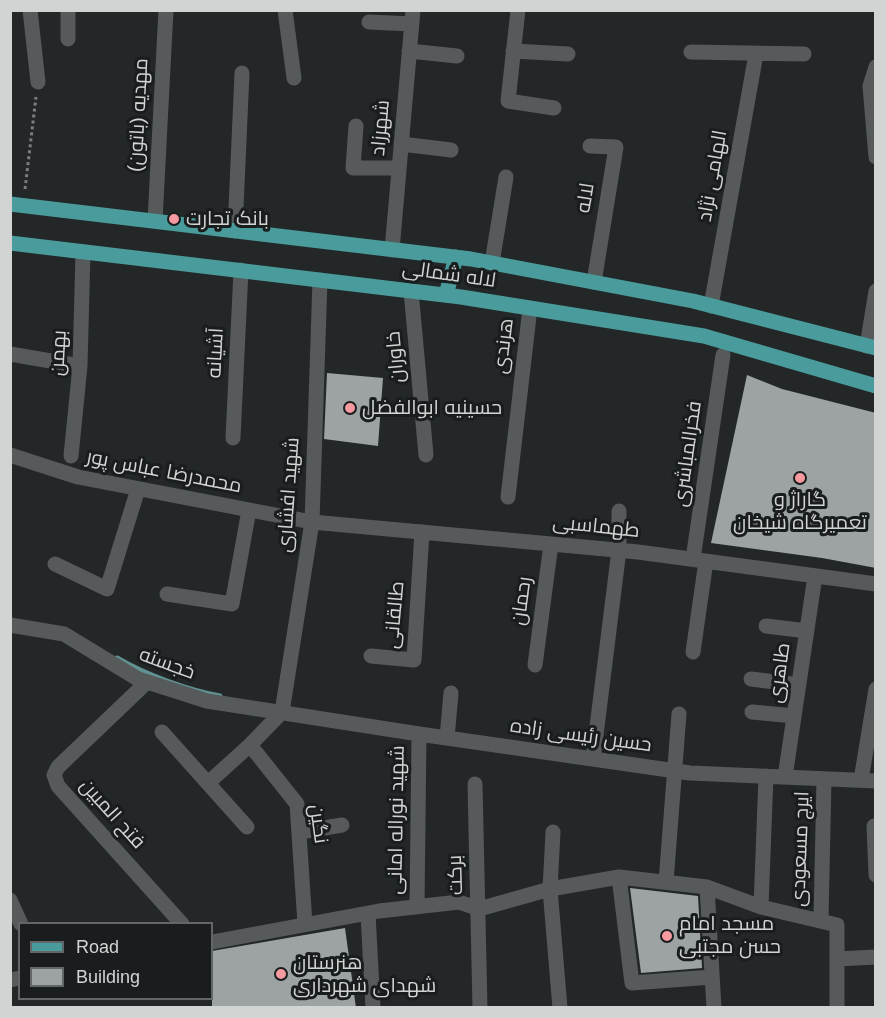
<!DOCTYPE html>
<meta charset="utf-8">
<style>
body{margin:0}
#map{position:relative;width:886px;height:1018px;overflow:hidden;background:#232727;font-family:Helvetica,sans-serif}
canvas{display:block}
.frame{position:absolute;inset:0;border:12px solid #d2d4d4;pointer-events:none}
.legend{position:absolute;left:18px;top:922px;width:195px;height:78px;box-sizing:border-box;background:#191d1d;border:2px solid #636666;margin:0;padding:8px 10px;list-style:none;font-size:18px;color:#d2d4d4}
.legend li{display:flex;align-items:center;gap:12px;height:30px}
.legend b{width:30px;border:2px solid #636666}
</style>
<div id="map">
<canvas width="886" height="1018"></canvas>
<div class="frame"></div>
<ul class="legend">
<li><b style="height:8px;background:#499b9c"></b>Road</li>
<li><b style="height:16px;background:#9da2a2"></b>Building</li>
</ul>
</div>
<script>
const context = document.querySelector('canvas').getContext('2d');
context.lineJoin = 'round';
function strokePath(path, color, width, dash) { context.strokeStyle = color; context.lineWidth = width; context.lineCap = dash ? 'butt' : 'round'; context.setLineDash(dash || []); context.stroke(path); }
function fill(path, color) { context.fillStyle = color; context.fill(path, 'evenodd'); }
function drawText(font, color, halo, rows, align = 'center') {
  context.font = font + ' Helvetica,Cairo,sans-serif'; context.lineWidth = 6; context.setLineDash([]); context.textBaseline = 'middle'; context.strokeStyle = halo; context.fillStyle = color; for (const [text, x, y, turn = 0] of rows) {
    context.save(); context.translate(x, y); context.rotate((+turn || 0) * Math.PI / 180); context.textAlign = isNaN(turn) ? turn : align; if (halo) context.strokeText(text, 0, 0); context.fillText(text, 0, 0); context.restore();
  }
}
const stream = new Path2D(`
 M117,658C146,675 187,690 220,696`);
const building = new Path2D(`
 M327,373L383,378L378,446L324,439Z
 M747,375L782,389L876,413V568L822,558L711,543Z
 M630,888L698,896L702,968L641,973Z
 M345,928L356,1008H212V951Z`);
const path = new Path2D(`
 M25,189L36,97`);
const minor = new Path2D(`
 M30,10L38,82
 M68,10V39
 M285,10L294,78
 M518,10L508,101L554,108
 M369,22L412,24
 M409,51L457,56
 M513,51L568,54
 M691,52L804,54
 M876,67L870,86L876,157
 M356,126L353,168H399
 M401,144L451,150
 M590,146L616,147L594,282
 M155,221L166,10
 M235,231L242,73
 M392,250L413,10
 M492,263L506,177
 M411,291L426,455
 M711,306L756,54
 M867,346L876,291
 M10,354L80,366
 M233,438L241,270
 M10,455L78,477L312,522L638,552L876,584
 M71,456L80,366L83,252
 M508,497L530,308
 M693,559L723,355
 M55,564L107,589L138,489
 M167,594L232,604L249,510
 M10,625L64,634L138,679L207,701L419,734L690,773L876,781
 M766,626L807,631
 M693,652L706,561
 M371,656L414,660L422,532
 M535,665L551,544
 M751,679L799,685
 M147,682L58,767L54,775L58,786L182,924
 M282,712L312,522L320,280
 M752,712L794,716
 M162,732L247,827
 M447,738L451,693
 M250,745L297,804L305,924
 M593,759L619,550V511
 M785,777L815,576
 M861,780L876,689
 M208,783L250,745L282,712
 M475,784L480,1008
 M874,826L876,875
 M300,832L342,825
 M553,832L550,889L560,1008
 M619,877L632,983L712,977
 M666,882L679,714
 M707,887L714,1008
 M10,900L21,924
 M417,907L419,734
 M761,907L766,776
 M368,914L373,1008
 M821,920L824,779
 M212,942L379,911L459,902L479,909L550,889L619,877L707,887L761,907L837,925V1008
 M837,959L876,957
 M10,980L20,978`);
const major = new Path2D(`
 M10,204L471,259L693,301L876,348
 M10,243L461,297L704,336L876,386
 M446,295L456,257`);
const markers = [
 [174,219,6,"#f49aa0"],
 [350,408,6,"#f49aa0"],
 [800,478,6,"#f49aa0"],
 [667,936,6,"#f49aa0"],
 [281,974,6,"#f49aa0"]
];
const streetNames = [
 ["مهدیه (باتون)",139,115,-87],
 ["شهرزاد",381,128,-85],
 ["الهامی نژاد",713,176,-80],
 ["لاله",586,198,-81],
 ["لاله شمالی",449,275,8],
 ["هرندی",504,346,-83],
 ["بهمن",59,353,-87],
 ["آشیانه",216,353,-87],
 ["خاوران",396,357,-95],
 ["فخرالمباشری",688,454,-82],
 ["محمدرضا عباس پور",164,472,11],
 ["شهید افشاری",289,495,-86],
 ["طهماسبی",596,527,6],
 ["رحمان",522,601,-82],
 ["طالقانی",395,615,-85],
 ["خجسته",167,664,20],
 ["طاهری",780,673,-82],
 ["حسین رئیسی زاده",581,736,8],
 ["فتح المبین",112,814,48],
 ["شهید نوراله امانی",397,820,-89],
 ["نگین",318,824,82],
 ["ایرج مسعودی",801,849,-88],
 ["برکت",456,875,-92]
];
const poiNames = [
 ["بانک تجارت",186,219],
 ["حسینیه ابوالفضل",362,408],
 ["گاراژ و",800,500,"center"],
 ["تعمیرگاه شیخان",800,523,"center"],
 ["مسجد امام",679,924],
 ["حسن مجتبی",679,947],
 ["هنرستان",293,963],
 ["شهدای شهرداری",293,986]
];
strokePath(stream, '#609292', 5);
fill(building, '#9da2a2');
strokePath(path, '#7c7f7f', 3, [3, 3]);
strokePath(minor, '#565a5a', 15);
strokePath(major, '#499b9c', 15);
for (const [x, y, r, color] of markers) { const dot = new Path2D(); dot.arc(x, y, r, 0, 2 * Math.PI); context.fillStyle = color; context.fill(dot); strokePath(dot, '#191d1d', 2); }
drawText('20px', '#d2d4d4', '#191d1d', streetNames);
drawText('20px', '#d2d4d4', '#191d1d', poiNames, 'left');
</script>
